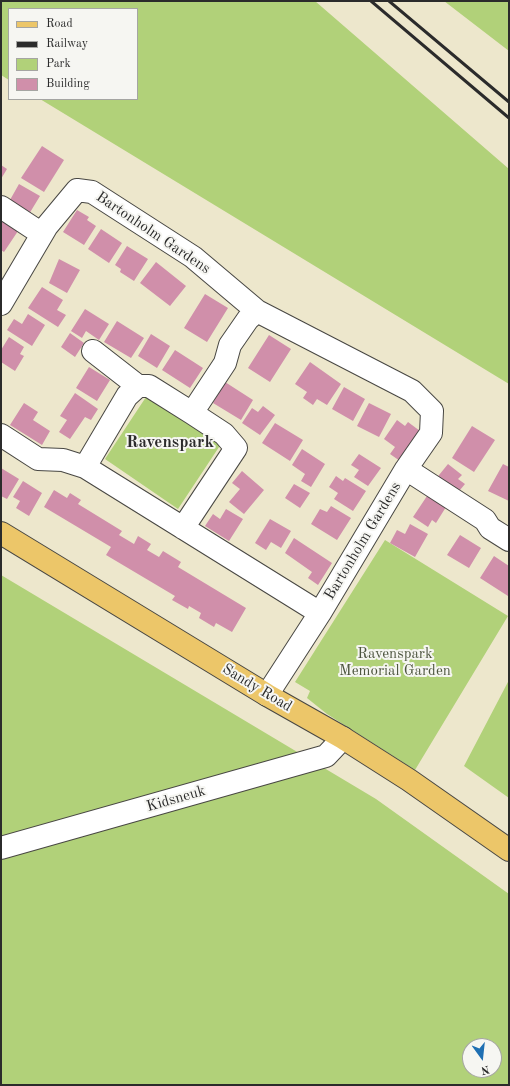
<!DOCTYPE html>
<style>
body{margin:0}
#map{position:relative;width:510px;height:1086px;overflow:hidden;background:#ede7cc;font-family:"Old Standard TT",serif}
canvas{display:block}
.frame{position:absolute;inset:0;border:2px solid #2b2b2b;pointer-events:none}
.legend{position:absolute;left:8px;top:8px;width:130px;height:92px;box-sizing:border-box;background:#f6f6f2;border:1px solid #a5a5a2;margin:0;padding:5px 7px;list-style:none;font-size:12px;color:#2b2b2b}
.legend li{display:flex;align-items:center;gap:8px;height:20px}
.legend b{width:20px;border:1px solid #a5a5a2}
.north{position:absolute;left:462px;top:1038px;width:40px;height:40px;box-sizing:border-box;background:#f6f6f2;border:1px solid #a5a5a2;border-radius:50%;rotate:165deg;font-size:11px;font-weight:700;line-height:16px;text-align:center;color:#2b2b2b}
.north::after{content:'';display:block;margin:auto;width:14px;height:18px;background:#1f6fb2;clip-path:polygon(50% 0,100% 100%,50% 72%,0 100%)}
</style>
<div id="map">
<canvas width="510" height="1086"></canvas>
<div class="frame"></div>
<ul class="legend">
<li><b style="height:5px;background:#ecc669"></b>Road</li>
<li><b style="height:5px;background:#2b2b2b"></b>Railway</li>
<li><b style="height:11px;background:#b1d179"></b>Park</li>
<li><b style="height:11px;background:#d08faa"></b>Building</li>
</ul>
<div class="north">N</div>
</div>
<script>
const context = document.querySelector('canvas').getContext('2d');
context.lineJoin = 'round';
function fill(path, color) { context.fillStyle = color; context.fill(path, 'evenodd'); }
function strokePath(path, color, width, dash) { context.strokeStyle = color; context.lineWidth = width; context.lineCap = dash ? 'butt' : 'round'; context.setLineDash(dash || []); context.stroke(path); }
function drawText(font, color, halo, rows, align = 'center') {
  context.font = font + ' "Old Standard TT",serif'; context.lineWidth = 4; context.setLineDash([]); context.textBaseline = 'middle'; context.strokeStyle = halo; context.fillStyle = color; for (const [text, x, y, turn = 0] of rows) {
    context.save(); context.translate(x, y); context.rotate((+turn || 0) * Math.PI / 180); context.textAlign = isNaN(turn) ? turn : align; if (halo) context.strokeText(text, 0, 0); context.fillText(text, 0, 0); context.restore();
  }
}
const green = new Path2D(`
 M1,1H315L509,169V384L40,99H137V9H9V80L1,75Z
 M444,1H509V51Z
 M146,397L221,444L178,509L105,459Z
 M385,540L508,616L415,770L327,714L307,698L310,691L295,682Z
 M1,575L376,799L509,894V1085H1ZM470,1046H494V1070H470Z
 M509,680V798L464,766Z`);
const building = new Path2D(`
 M42,146L64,160L44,192L21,178Z
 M1,165L7,169L1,179Z
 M19,184L40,196L26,219L6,207Z
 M77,210L89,217L87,220L96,226L84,245L63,232Z
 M1,220L18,231L4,252L1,250Z
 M101,229L122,243L109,263L88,249Z
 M127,246L148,259L134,281L120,272L121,269L115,265Z
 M59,259L80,270L67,293L49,283Z
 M156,262L186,286L170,306L140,283Z
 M42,287L63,300L57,310L66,315L58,327L28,308Z
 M205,294L228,308L207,342L184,328Z
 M85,309L109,324L99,340L86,331L82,338L71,331Z
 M28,314L45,325L32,346L7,330L14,319L22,324Z
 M117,321L144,338L131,358L104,342Z
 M70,333L84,343L75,357L61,347Z
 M151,334L170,346L157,368L138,356Z
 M269,335L291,349L270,382L248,368Z
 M9,337L24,347L20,354L24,356L15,371L1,362V350Z
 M175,350L203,368L190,388L162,370Z
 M310,362L341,384L327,405L317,399L313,405L303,398L307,392L295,384Z
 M89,367L110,380L97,401L76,388Z
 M225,382L253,400L241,420L213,403Z
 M344,387L365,399L353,421L332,409Z
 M75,393L98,409L91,420L85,417L70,439L59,432L67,420L60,416Z
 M24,403L38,412L33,420L50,431L42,445L10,425Z
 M369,403L391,414L379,437L357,426Z
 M263,406L275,415L260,435L242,423L252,408L258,412Z
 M397,420L405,426L408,422L420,431L400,461L390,454L395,447L384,439Z
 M275,423L303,440L290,461L262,443Z
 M472,426L495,440L474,472L452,458Z
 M302,449L325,464L311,487L301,481L305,474L292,465Z
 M359,454L381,468L368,486L354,477L359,470L351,465Z
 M448,464L462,475L458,479L465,484L455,496L435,480Z
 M503,464L509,467V501L488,491Z
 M1,468L19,479L7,499L1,496Z
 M242,471L264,490L244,514L229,502L240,489L232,483Z
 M336,476L343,481L345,478L366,491L353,511L334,499L338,493L329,487Z
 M23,481L42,493L29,516L16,508L20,501L13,497Z
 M294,484L310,493L300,508L285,498Z
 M54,490L67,498L70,493L81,500L78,504L122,531L119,535L134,544L138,536L151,544L147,550L159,557L163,551L181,562L178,567L246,608L232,632L216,623L214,627L199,618L201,613L189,606L188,609L172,600L175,596L106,555L111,547L44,507Z
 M427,496L446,507L436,523L432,520L428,527L413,517Z
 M331,506L351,518L337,540L311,524L320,509L327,512Z
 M226,509L243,519L229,541L205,526L213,514L220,519Z
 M270,519L291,531L281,548L271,542L266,550L255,543Z
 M410,524L428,534L415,557L390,543L397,530L405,534Z
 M460,535L481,548L469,568L447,555Z
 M294,538L332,563L318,585L308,578L312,572L285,553Z
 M494,556L509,566L508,596L480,578Z`);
const minor = new Path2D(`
 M1,207L42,234
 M1,304L47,226L77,190L92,192L193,257L257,311L412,391L432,411L431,433L406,469L320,613L267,695
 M93,351L138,386
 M192,413L225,363L230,345L248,319L257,311
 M1,435L38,459L63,460L85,467
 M406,469L485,520L490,528L509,540
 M183,528L236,448L224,434L192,413L149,386H138L127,396L85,467L320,613
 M1,848L326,756L343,738`);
const major = new Path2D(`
 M1,533L267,695L343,738L409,780L509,850`);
const rail = new Path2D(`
 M371,1L509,118
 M389,1L509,102`);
const streetNames = [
 ["Bartonholm Gardens",153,233,34],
 ["Bartonholm Gardens",363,541,-59],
 ["Sandy Road",257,688,31],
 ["Kidsneuk",176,799,-16]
];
const parkNames = [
 ["Ravenspark",395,654],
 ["Memorial Garden",395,671]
];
const quarterNames = [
 ["Ravenspark",170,443]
];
fill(green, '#b1d179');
fill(building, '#d08faa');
strokePath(minor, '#484743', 24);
strokePath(major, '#484743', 24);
strokePath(minor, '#fff', 22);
strokePath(major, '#ecc669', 22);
strokePath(rail, '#2b2b2b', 3);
drawText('15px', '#2b2b2b', '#f6f6f2', streetNames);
drawText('15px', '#4c543e', '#f6f6f2', parkNames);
drawText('bold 17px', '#2b2b2b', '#f6f6f2', quarterNames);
</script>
